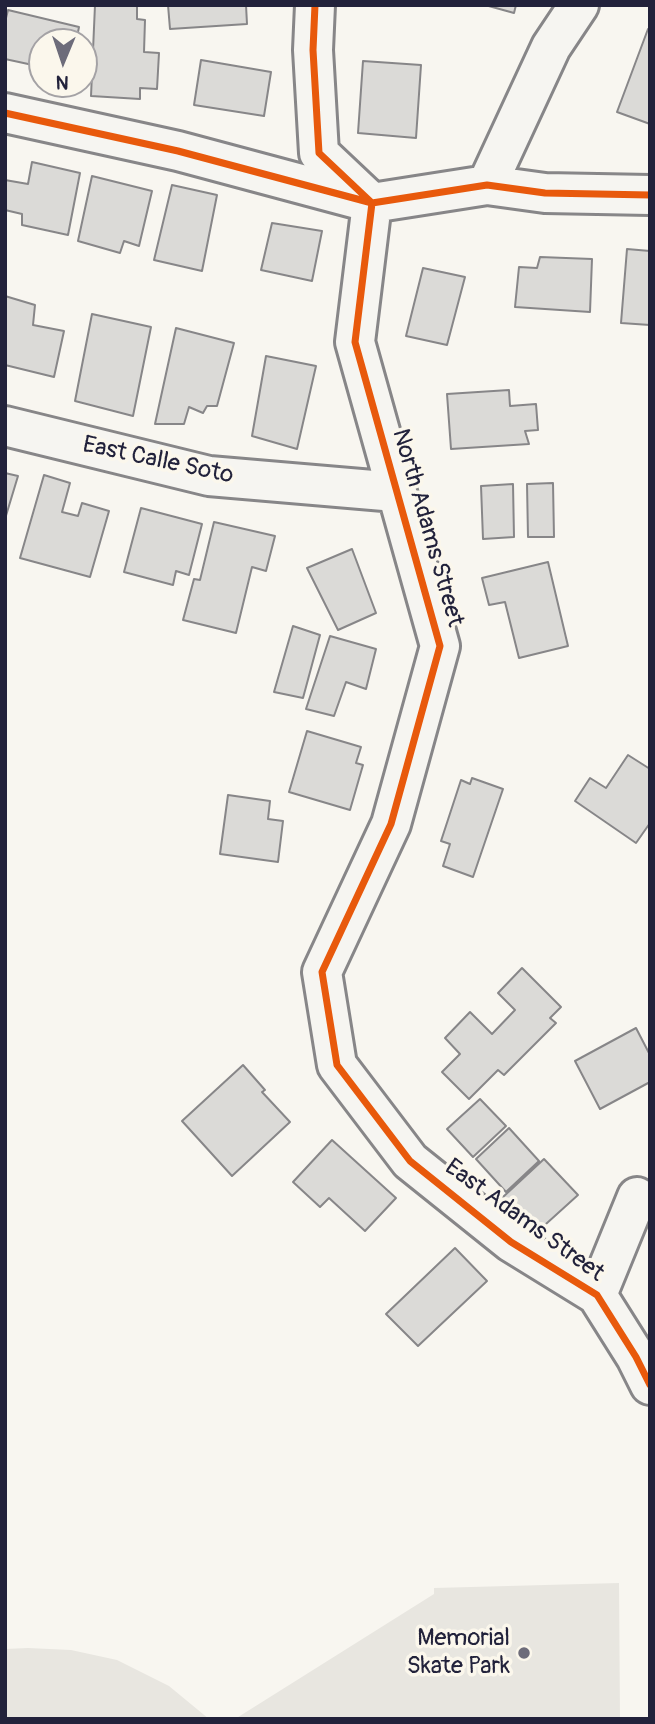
<!DOCTYPE html>
<style>
body{margin:0}
#map{position:relative;width:655px;height:1724px;overflow:hidden;background:#f8f6f0;font-family:Pangolin,sans-serif}
canvas{display:block}
.frame{position:absolute;inset:0;border:7px solid #22223b;pointer-events:none}
.north{position:absolute;left:28px;top:28px;width:70px;height:70px;box-sizing:border-box;background:#fbf7ec;border:2px solid #a4a2a5;border-radius:50%;rotate:182deg;font-size:19px;font-weight:700;line-height:28px;text-align:center;color:#22223b}
.north::after{content:'';display:block;margin:auto;width:24px;height:32px;background:#6d6c7a;clip-path:polygon(50% 0,100% 100%,50% 72%,0 100%)}
</style>
<div id="map">
<canvas width="655" height="1724"></canvas>
<div class="frame"></div>
<div class="north">N</div>
</div>
<script>
const context = document.querySelector('canvas').getContext('2d');
context.lineJoin = 'round';
function fill(path, color) { context.fillStyle = color; context.fill(path, 'evenodd'); }
function strokePath(path, color, width, dash) { context.strokeStyle = color; context.lineWidth = width; context.lineCap = dash ? 'butt' : 'round'; context.setLineDash(dash || []); context.stroke(path); }
function drawText(font, color, halo, rows, align = 'center') {
  context.font = font + ' Pangolin,sans-serif'; context.lineWidth = 7; context.setLineDash([]); context.textBaseline = 'middle'; context.strokeStyle = halo; context.fillStyle = color; for (const [text, x, y, turn = 0] of rows) {
    context.save(); context.translate(x, y); context.rotate((+turn || 0) * Math.PI / 180); context.textAlign = isNaN(turn) ? turn : align; if (halo) context.strokeText(text, 0, 0); context.fillText(text, 0, 0); context.restore();
  }
}
const green = new Path2D(`
 M619,1583L620,1719H235L434,1594V1588Z
 M28,1648L71,1650L117,1660L169,1686L209,1719H5V1649Z`);
const building = new Path2D(`
 M95,5H137V19L145,20L144,52L159,53L157,89L140,88V99L91,96Z
 M168,5H246L247,24L170,29Z
 M485,5H516L514,13Z
 M8,10L79,27L76,42H42V67L5,59V22Z
 M648,29L650,30V124L617,112Z
 M201,60L271,72L264,116L194,105Z
 M363,61L421,65L416,138L358,133Z
 M32,162L80,173L68,235L22,225V214L5,210V180L28,184Z
 M92,176L152,191L139,246L124,241L120,253L78,241Z
 M172,185L217,195L202,271L154,260Z
 M272,223L322,231L312,281L261,270Z
 M627,249L650,251V325L621,323Z
 M540,257L592,259L590,312L515,307L519,267L537,268Z
 M423,268L465,277L447,345L406,336Z
 M5,296L35,305L33,325L64,331L54,377L5,365Z
 M92,314L151,327L133,416L75,401Z
 M176,328L234,343L217,406H207L203,413L189,407L184,424H155Z
 M266,356L316,366L297,449L252,436Z
 M509,390L510,406L536,404L538,430L525,431L529,444L451,449L447,394Z
 M5,473L18,476L5,519Z
 M44,475L70,483L62,512L78,516L82,503L109,511L90,577L20,558Z
 M553,483L554,537H528L527,484Z
 M513,484L514,537L483,539L481,486Z
 M141,508L202,524L189,575L176,571L173,585L124,572Z
 M214,522L275,536L266,571L252,567L236,633L183,620L194,579L200,580Z
 M352,549L376,613L338,630L307,568Z
 M548,562L568,646L519,658L505,602L489,605L482,578Z
 M293,626L320,635L303,698L274,692Z
 M330,636L376,649L366,689L346,682L334,716L306,709Z
 M307,731L361,747L356,763L363,765L350,810L289,792Z
 M628,755L650,769V823L636,843L575,801L590,778L606,788Z
 M472,778L503,789L473,877L443,866L450,844L441,841L461,780L470,784Z
 M228,795L270,801L268,819L283,821L278,862L220,854Z
 M522,968L561,1007L550,1018L556,1023L504,1075L498,1070L469,1099L442,1072L460,1054L445,1038L470,1012L492,1034L515,1010L498,993Z
 M636,1028L650,1055V1082L600,1109L575,1061Z
 M243,1065L265,1090L262,1092L290,1122L232,1176L182,1121Z
 M480,1099L506,1126L473,1157L447,1129Z
 M509,1128L539,1161L506,1192L476,1159Z
 M332,1140L396,1198L365,1231L329,1198L320,1207L293,1182Z
 M544,1159L578,1195L536,1233L503,1197Z
 M455,1248L487,1281L418,1346L386,1314Z`);
const minor = new Path2D(`
 M315,5L313,50L319,153L372,203L355,342L440,646L391,824L322,972L337,1065L410,1161L511,1242L597,1295L636,1357L650,1385
 M5,113L178,151L372,203L487,185L545,193L650,195
 M487,185L551,47L579,5
 M5,426L209,476L396,492
 M597,1295L637,1197`);
const cycleway = new Path2D(`
 M315,5L313,50L319,153L372,203L355,342L440,646L391,824L322,972L337,1065L410,1161L511,1242L597,1295L636,1357L650,1385
 M5,113L178,151L372,203L487,185L545,193L650,195`);
const markers = [
 [524,1653,7,"#6d6c7a"]
];
const streetNames = [
 ["East Calle Soto",158,461,12],
 ["North Adams Street",427,528,74],
 ["East Adams Street",524,1221,36]
];
const poiNames = [
 ["Memorial",510,1639],
 ["Skate Park",510,1667]
];
fill(green, '#e8e6e0');
fill(building, '#dbdad7');
strokePath(building, '#878688', 2);
strokePath(minor, '#878688', 44);
strokePath(minor, '#f6f5f1', 38);
strokePath(cycleway, '#e8590c', 7);
for (const [x, y, r, color] of markers) { const dot = new Path2D(); dot.arc(x, y, r, 0, 2 * Math.PI); context.fillStyle = color; context.fill(dot); strokePath(dot, '#fbf7ec', 2.5); }
drawText('24px', '#22223b', '#fbf7ec', streetNames);
drawText('24px', '#22223b', '#fbf7ec', poiNames, 'right');
</script>
